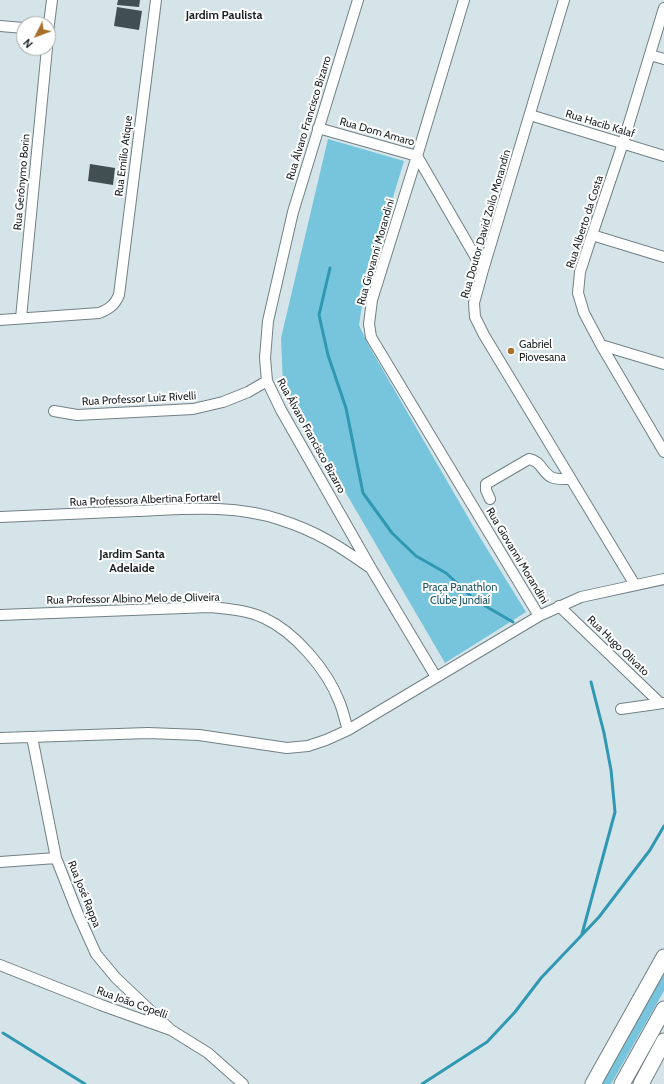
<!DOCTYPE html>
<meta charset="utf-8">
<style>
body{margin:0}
#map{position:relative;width:664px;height:1084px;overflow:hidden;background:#d4e4e9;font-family:Cabin,sans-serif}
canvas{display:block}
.north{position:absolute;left:16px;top:16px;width:40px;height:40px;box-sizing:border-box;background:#fff;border:1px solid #a4a7a7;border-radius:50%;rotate:228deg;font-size:11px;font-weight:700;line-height:16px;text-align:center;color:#1c2224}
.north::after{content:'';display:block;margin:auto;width:14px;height:18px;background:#a6702a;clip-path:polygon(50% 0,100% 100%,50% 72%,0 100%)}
</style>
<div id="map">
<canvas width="664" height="1084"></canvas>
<div class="north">N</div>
</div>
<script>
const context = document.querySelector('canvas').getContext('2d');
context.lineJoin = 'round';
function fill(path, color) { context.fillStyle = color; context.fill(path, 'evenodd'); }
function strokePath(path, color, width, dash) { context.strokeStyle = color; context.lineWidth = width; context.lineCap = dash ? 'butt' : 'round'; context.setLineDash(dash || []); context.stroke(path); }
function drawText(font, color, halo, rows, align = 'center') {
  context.font = font + ' Cabin,sans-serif'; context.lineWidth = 4; context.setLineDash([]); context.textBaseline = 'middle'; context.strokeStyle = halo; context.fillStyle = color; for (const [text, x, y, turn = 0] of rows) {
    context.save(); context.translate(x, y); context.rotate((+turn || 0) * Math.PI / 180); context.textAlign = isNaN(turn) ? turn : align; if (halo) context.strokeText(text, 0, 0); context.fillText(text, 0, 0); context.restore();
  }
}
const green = new Path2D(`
 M328,139L404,161L364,293L359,325L369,346L476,531L526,612L445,663L283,385L281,338Z
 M664,973V991L611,1084H602Z`);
const stream = new Path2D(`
 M330,268L319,315L328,355L346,408L363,493L392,533L416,556L446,573L475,600L513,622
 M582,934L615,812L611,770L604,733L591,682
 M3,1033L85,1084
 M422,1084L487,1042L515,1012L541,978L599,917L650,850L664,826`);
const building = new Path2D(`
 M118,0H140L139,7L117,5Z
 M117,7L142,11L139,30L114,26Z
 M90,164L115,168L113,185L88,181Z`);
const minor = new Path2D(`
 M358,0L293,212L268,321L265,358L267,381L281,410L372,570L436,677
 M464,0L417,156L372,300L369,324L371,337L539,616
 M564,0L483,270L474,303L475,317L484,335L635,585
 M664,8L623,143L592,235L580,272L578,293L584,313L601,345L664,452
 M0,26L24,28
 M48,32L52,0
 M650,55L664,59
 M530,115L664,156
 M318,128L417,156L483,270
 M592,235L664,257
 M21,318L47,48
 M0,320L99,313C109,309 115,305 119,295L156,0
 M601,345L664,364
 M54,411L77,415L193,409L223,402L248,392L267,381
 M490,499L486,490V484L529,459C541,461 542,472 551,477C557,480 565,479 571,479
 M0,517C46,515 91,513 137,511C184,509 235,504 281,520C316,531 339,546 369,567
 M559,606L660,703
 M0,615L210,607C228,609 247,610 264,618C295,632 327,670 339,701C343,710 345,721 348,730
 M621,709L664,703
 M32,737L56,858L78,914L96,954L116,978L171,1030
 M0,738L148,733L199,735L287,748L308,746L326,740L348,730L539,616L581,597L664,579
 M0,862L56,858
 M0,965L101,1005L171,1030L208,1053L243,1084`);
const highway = new Path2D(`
 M593,1084L664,957
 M622,1084L664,1009
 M641,1084L664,1041`);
const markers = [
 [511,351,4,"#a6702a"]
];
const streetNames = [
 ["Rua Álvaro Francisco Bizarro",309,118,-73],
 ["Rua Hacib Kalaf",600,124,17],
 ["Rua Dom Amaro",377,132,16],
 ["Rua Emílio Atique",124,156,-83],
 ["Rua Gerônymo Borin",22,182,-85],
 ["Rua Alberto da Costa",585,222,-72],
 ["Rua Doutor David Zoilo Morandin",486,224,-74],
 ["Rua Giovanni Morandini",376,252,-74],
 ["Rua Professor Luiz Rivelli",139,399,-3],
 ["Rua Álvaro Francisco Bizarro",311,436,61],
 ["Rua Professora Albertina Fortarel",145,500,-2],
 ["Rua Giovanni Morandini",517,556,59],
 ["Rua Professor Albino Melo de Oliveira",133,599,-1],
 ["Rua Hugo Olivato",618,646,44],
 ["Rua José Rappa",84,894,68],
 ["Rua João Copelli",132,1003,20]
];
const poiNames = [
 ["Gabriel",519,345],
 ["Piovesana",519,358]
];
const parkNames = [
 ["Praça Panathlon",460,588],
 ["Clube Jundiaí",460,601]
];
const neighbourhoodNames = [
 ["Jardim Paulista",224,15],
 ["Jardim Santa",132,554],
 ["Adelaide",132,568]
];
fill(green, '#77c5dd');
strokePath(stream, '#3098b3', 3);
fill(building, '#414f53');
strokePath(minor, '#718084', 12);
strokePath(highway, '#718084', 17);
strokePath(minor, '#fff', 10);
strokePath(highway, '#fff', 15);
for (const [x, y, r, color] of markers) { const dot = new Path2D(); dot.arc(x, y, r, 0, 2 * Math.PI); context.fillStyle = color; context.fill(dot); strokePath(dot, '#fff', 1.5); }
drawText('11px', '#1c2224', '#fff', streetNames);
drawText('11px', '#1c2224', '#fff', poiNames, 'left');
drawText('11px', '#205766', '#fff', parkNames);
drawText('bold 12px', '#1c2224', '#fff', neighbourhoodNames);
</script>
